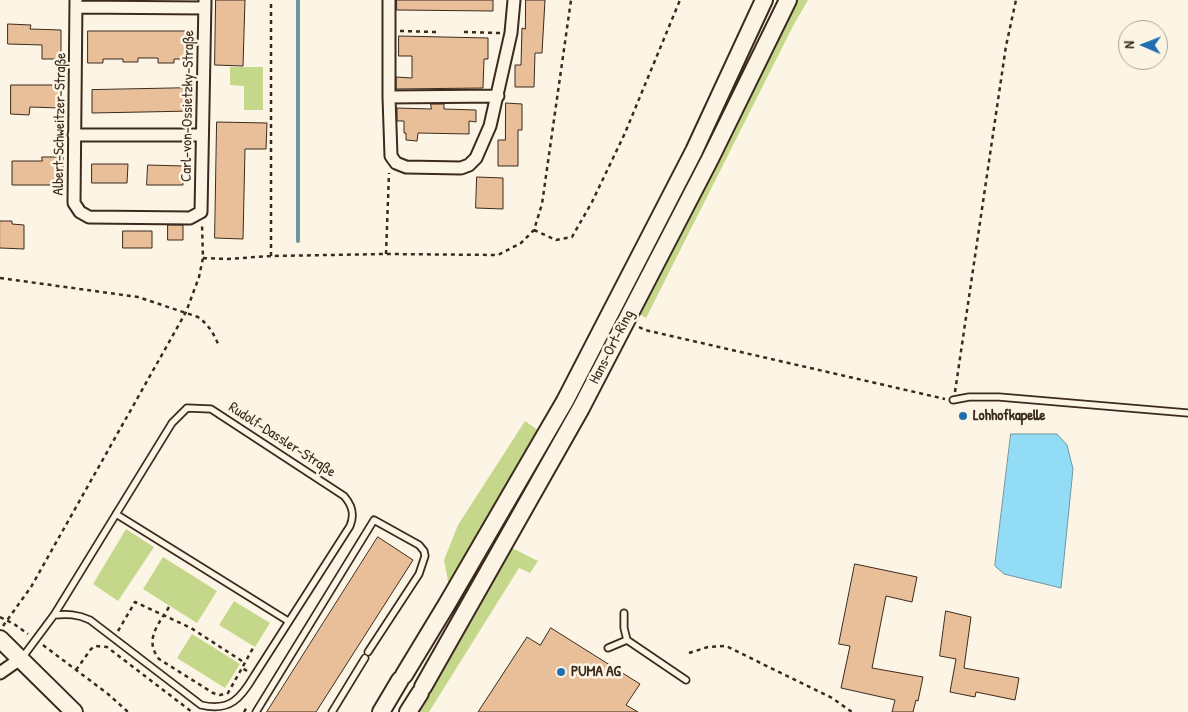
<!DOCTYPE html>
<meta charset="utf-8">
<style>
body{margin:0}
#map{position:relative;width:1188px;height:712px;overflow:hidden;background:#fcf5e5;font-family:"Patrick Hand",sans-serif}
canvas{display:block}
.north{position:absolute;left:1118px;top:20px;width:50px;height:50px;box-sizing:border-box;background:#fcf5e5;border:1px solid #afa495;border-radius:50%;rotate:271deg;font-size:14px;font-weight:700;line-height:20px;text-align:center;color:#3b2a1e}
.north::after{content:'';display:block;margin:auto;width:18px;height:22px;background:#1f6fb2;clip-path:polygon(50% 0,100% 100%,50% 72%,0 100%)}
</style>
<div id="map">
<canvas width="1188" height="712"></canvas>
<div class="north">N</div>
</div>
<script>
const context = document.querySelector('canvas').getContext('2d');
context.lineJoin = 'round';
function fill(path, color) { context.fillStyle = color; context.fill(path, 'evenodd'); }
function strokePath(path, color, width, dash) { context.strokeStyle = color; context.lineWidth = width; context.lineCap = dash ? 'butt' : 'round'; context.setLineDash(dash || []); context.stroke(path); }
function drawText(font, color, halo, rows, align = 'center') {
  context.font = font + ' "Patrick Hand",sans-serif'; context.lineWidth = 5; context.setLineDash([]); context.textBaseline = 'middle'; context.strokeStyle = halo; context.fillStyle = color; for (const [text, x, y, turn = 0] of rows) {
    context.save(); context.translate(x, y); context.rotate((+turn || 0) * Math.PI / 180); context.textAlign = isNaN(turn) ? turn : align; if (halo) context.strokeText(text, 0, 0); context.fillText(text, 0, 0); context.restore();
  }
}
const green = new Path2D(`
 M796,0H808L794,24L646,318L639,314L735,125Z
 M230,67H263V110H244V86L230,85Z
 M525,421L539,431L449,586L444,560L458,525Z
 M126,529L154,547L118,601L93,584Z
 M510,547L538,561L530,573L519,568L429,712H416Z
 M163,557L217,591L197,623L143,589Z
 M234,601L270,623L255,647L219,625Z
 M192,634L240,664L225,688L177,658Z`);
const water = new Path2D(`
 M1011,434H1057L1067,445L1073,469L1061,588L1004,574L995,566Z`);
const stream = new Path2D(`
 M298,241V0`);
const building = new Path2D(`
 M216,0H245L243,66L215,65Z
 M397,0H493V11L397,10Z
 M526,0H545L542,53H535L534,87H515V65H521L522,28L525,29Z
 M8,24L31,25L30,29L61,30V59H42V45L8,44Z
 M88,31H187V59H174V63H158V58H138V62H123V59H103V63H88Z
 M399,36L488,38V59H484L483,88L396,89V77L412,78V56H399Z
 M11,85H60V108L30,107L29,115L11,114Z
 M193,88V111L92,113V90Z
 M506,103L522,104V130H518V166H498V140H505Z
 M431,104H444V109L476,110V122L469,121V134L418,133L417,141L406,140V133H404V121H397V108L431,109Z
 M217,122L267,123L266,149H245L243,239L215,238Z
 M42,157H63V185H12V161H42Z
 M92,164H128L127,183H92Z
 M148,165L184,166L183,185H147Z
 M477,177L503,178V209L476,208Z
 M0,221H12V224L24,225V249L0,248Z
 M168,225H183V240H168Z
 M123,231H152V248H123Z
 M378,537L413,560L316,712H267Z
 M855,564L917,577L912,602L886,596L872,668L923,677L918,701L916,700L913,712H892L895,700L841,688L850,646L839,644Z
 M946,611L971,617L964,668L1019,678L1015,700L976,692L975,697L950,692L956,659L940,656Z
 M551,628L640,684L626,705L638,712H478L527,637L540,645Z`);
const path = new Path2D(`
 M400,31L436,32
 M464,32L500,33
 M534,230L556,240L572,237L592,202L625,133L680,0
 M386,254L389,173
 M271,256V0
 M203,258L227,259L271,256L386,254L498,255L521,243L534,230L542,204L571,0
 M0,278L138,297L198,317C209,325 214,334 219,346
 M639,327L645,330L945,399
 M955,392L1006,46L1016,0
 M169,607C158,625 144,640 159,659L213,693L220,695L228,693L242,668
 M0,617L14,624L28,634
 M3,626L31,587L186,312L199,277L203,258L202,224
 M118,631L135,602L191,628L245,663
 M43,645L108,694L128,712
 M689,653L708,647L726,646L832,698L852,712
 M76,670L91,649L95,646L107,647L192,712
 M247,671L242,668L253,648
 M244,712L248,705`);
const lane = new Path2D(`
 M953,400L969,397H999L1188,413
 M116,514L288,621
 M624,613V628L627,640L686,680
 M608,648L627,640
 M22,658L54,615L172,423L187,408L211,409L344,496C352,505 355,514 350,526L254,676C241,698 230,712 201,705L90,620C77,614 68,614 54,615
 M256,712L374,520L419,545L424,551L425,556L419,574L368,652
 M332,712L365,658`);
const street = new Path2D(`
 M76,0L74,203L80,212L89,217L190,218L201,212L205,0
 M389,0V97L391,156L396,163L406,167L461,168L469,165L476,158L490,126L511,33L514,0
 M76,7L205,8
 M389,97L498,96
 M74,135H202
 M0,673L20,659`);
const secondary = new Path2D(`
 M0,639L74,712
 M404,675L447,604L565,401L694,151L764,0
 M423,687L581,408L710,159L788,0
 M381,712L400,680
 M408,712L420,693`);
const markers = [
 [963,416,5,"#1f6fb2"],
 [561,672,5,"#1f6fb2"]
];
const streetNames = [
 ["Carl-von-Ossietzky-Straße",188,106,-89],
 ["Albert-Schweitzer-Straße",60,124,-89],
 ["Hans-Ort-Ring",612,347,-63],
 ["Rudolf-Dassler-Straße",282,440,33]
];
const poiNames = [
 ["Lohhofkapelle",973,416],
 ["PUMA AG",571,672]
];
fill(green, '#c5d78b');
fill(water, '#93dcf5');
strokePath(water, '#70959f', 1);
strokePath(stream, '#70959f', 4);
fill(building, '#e8bf98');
strokePath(building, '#3b2a1e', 1);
strokePath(lane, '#3b2a1e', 9);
strokePath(street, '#3b2a1e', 15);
strokePath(secondary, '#3b2a1e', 20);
strokePath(path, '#3b2a1e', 2.5, [4, 4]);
strokePath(lane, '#fcf5e5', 5.5);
strokePath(street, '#fcf5e5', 11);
strokePath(secondary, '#fcf5e5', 16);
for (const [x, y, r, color] of markers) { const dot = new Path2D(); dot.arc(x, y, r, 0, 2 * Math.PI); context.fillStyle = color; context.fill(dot); strokePath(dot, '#fcf5e5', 2); }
drawText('15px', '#3b2a1e', '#fcf5e5', streetNames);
drawText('bold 15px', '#3b2a1e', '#fcf5e5', poiNames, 'left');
</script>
